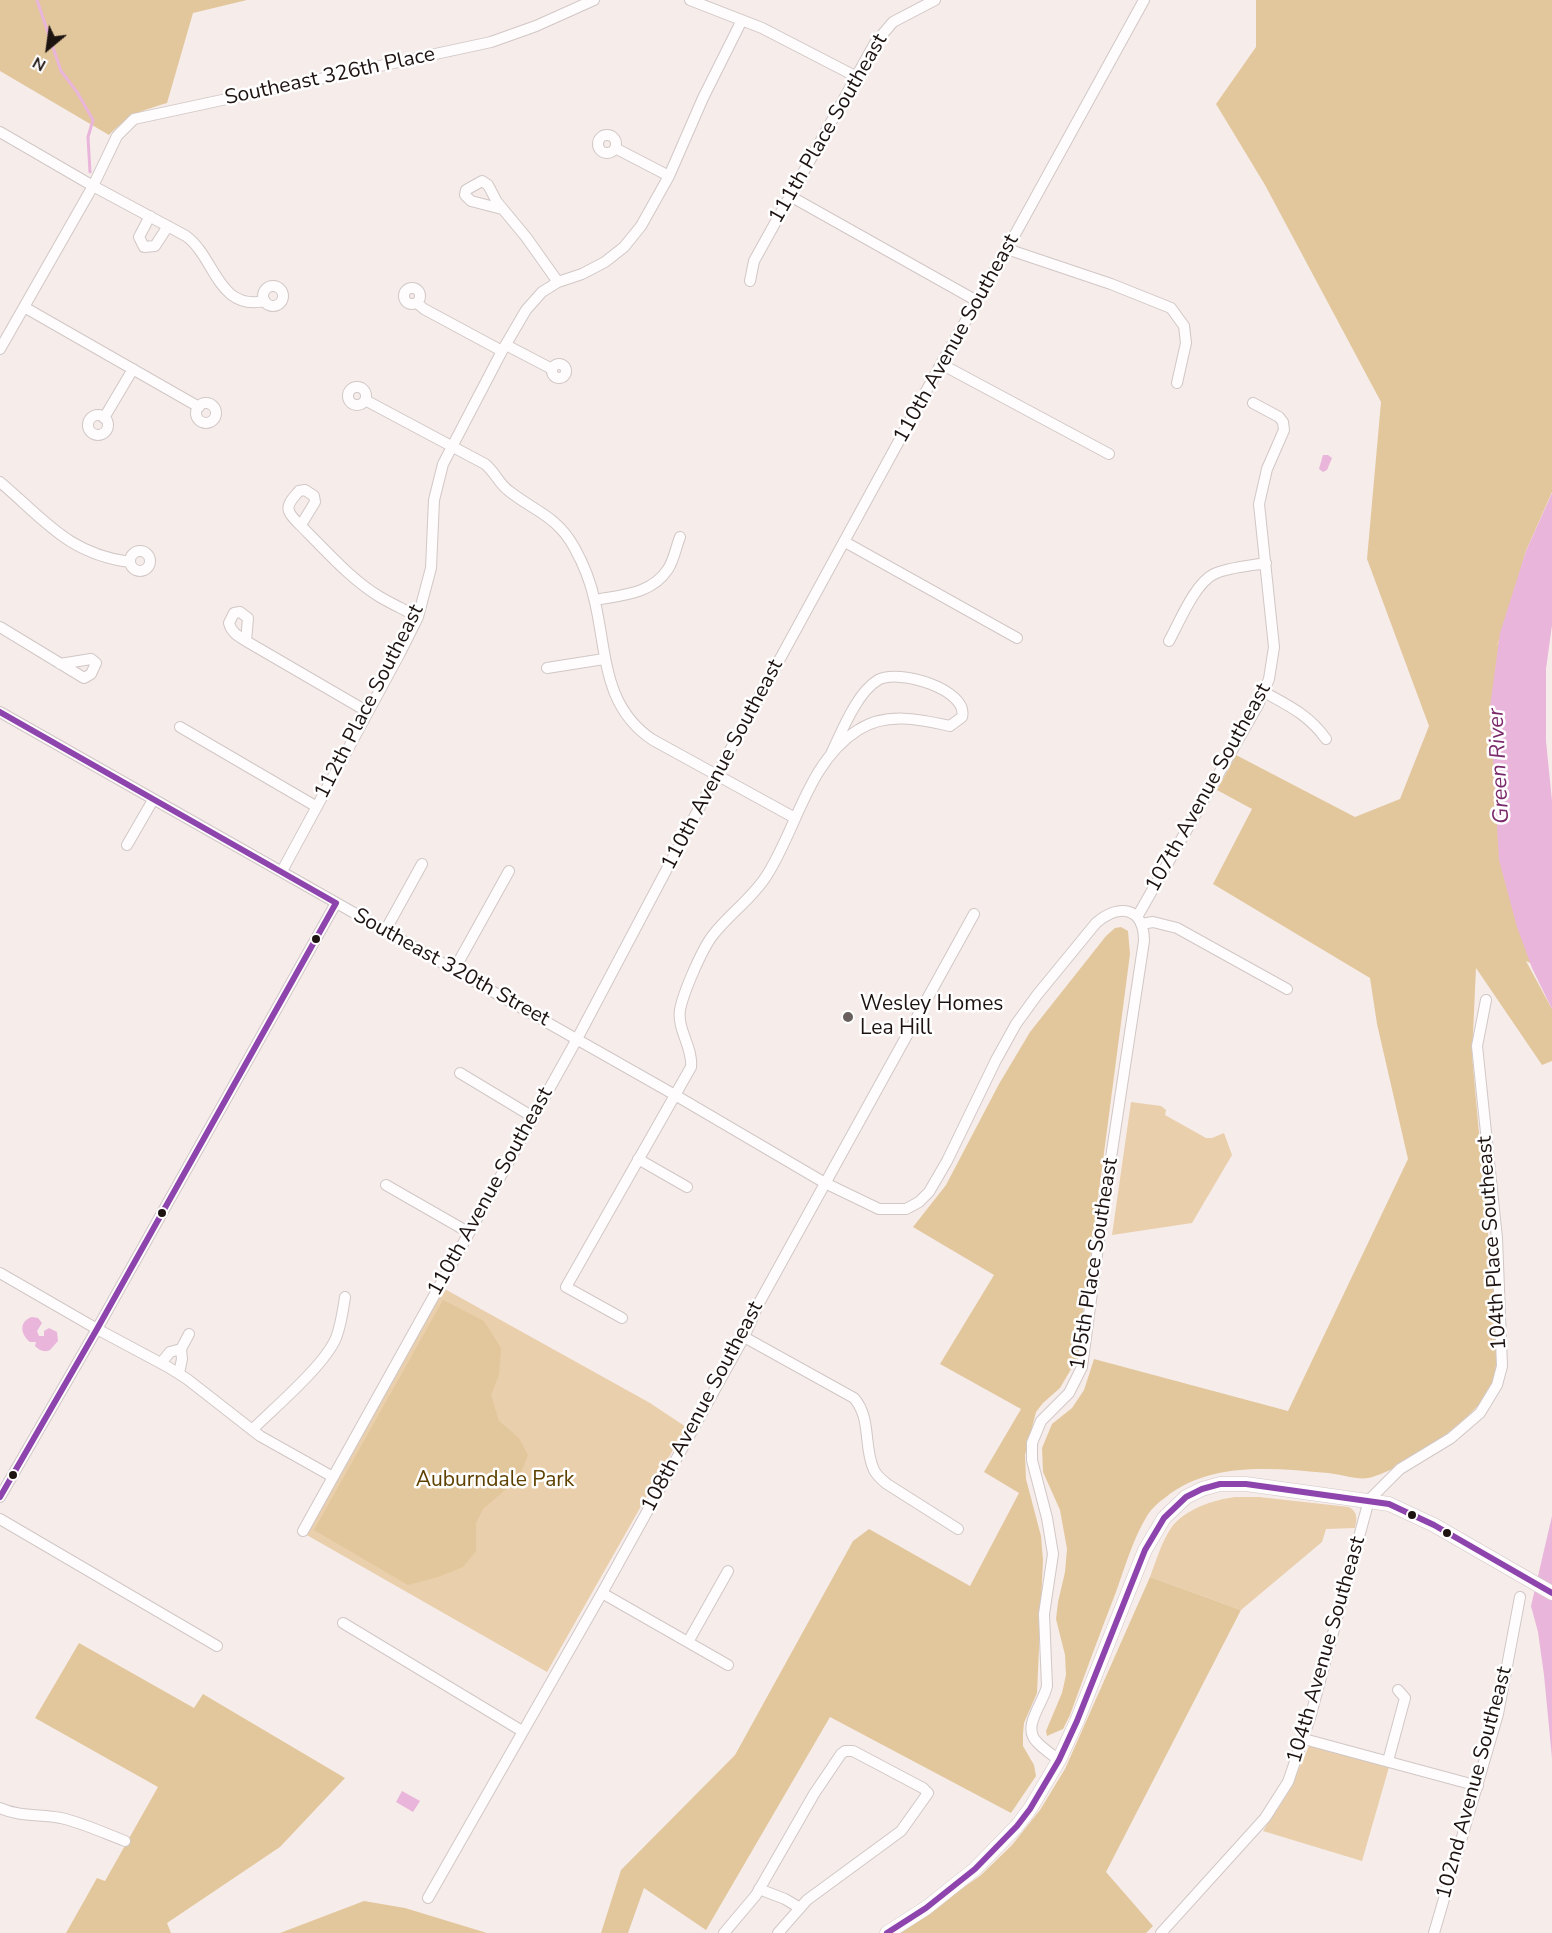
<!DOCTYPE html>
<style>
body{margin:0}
#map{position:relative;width:1552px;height:1933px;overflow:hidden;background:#f6ecea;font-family:"Nunito Sans",sans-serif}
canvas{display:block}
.north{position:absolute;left:18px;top:18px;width:60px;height:60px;-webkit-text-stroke:4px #fff;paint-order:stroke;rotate:209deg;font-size:16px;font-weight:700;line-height:24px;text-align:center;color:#1d1311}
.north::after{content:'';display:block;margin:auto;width:21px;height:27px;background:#1d1311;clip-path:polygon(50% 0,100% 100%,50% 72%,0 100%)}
</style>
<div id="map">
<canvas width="1552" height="1933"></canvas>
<div class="north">N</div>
</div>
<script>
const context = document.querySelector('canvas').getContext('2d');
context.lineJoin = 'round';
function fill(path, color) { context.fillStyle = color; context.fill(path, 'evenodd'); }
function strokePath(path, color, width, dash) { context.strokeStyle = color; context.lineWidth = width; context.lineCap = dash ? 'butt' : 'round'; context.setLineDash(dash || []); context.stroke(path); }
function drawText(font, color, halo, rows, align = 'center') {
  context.font = font + ' "Nunito Sans",sans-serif'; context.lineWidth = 5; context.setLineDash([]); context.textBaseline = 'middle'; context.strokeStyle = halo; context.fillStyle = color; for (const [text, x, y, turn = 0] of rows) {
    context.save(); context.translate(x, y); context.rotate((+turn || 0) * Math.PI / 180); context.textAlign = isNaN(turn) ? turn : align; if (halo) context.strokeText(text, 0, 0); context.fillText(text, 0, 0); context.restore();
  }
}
const green = new Path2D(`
 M1131,1102L1161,1106L1166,1110L1165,1115L1206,1138H1212L1224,1133L1232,1155L1192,1223L1112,1235Z
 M443,1288L650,1403L686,1427L547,1672L305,1534Z
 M1235,1497H1259L1349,1507C1358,1512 1357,1519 1355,1528L1326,1529L1322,1542L1241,1610L1150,1577C1156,1561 1162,1541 1171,1528C1185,1509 1213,1500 1235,1497Z
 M1309,1746L1389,1767L1362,1861L1263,1831L1288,1793Z`);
const forest = new Path2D(`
 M0,0H247L193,13L167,103C138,112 131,113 109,135L0,71Z
 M1256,0H1552V492L1526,551L1500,639L1495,648L1528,595L1547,971L1526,961L1552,1009V1061L1542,1065L1476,968L1472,1055L1497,1334C1497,1355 1498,1373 1488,1392C1474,1419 1398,1473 1368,1478C1358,1480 1339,1474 1328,1473C1274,1468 1210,1461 1166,1497C1159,1502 1151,1509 1147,1516C1133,1539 1125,1567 1116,1592C1100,1633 1085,1674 1070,1715L1063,1729L1047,1736L1046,1731L1062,1693L1066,1675L1065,1655L1056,1619L1058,1602L1065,1572L1067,1549L1060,1510L1043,1472L1042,1448L1052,1424L1072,1408L1084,1390L1094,1359L1288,1411L1408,1159L1377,1024L1370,978L1213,884L1252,809L1217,790L1236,755L1355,817L1400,799L1429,726L1367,559L1381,402L1265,185L1216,104L1256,47Z
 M1121,927L1128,931L1130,954L1077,1359L1060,1388L1043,1403L1036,1412L1025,1455L1026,1479L1041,1536L1043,1560L1037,1693L1024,1723L1023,1734V1746L1034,1765L1036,1776L1011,1813L830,1717L706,1930L644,1888L628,1933H601L621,1870L735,1755L853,1541L869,1529L970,1586L1019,1493L984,1472L1021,1409L940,1364L994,1275L913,1227L946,1185L999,1084L1030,1032L1106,936L1115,928Z
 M443,1300L484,1321L501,1348L499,1375L491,1395L499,1421L519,1438L528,1455L519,1478L483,1509L476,1523V1551L463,1567L438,1577L408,1585L314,1530Z
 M1150,1577L1241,1610L1106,1872L1153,1926L1146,1933H897L980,1876L1012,1845L1040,1810L1065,1769Z
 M79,1643L194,1708L203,1694L345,1778L280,1847L167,1923L171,1933H66L97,1878L105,1881L158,1787L35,1718Z
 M364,1901L405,1908L487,1933H280Z`);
const water = new Path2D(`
 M1323,455H1328L1332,458L1327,470L1323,472L1319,469Z
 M1552,493V625L1546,669V741L1552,801V1009L1532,968L1517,927L1499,860L1490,707L1500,633L1526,551Z
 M32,1317L38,1318L42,1323L37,1331L39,1336H44V1331L49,1328L57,1332L58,1341L50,1350C44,1353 39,1350 35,1346L36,1342H30C20,1334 19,1321 32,1317Z
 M1552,1516V1758L1544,1675L1538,1632L1531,1606Z
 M402,1791L420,1801L413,1812L396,1802Z`);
const stream = new Path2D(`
 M37,0L61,71L77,92L93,120L88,137L90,172`);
const minor = new Path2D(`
 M690,0L762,28L855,76
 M0,132L93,186L186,236C216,258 217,311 265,301
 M598 144a9 9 0 1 1 18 0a9 9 0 1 1-18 0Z
 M615,148L669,176
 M790,196L977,301
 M502,209L471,201L465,195L466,190L482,181L488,185L497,202L526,237L558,282
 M150,216L139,237L144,247L155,246L168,226
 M1007,249L1111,284L1171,308L1184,326L1186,343L1177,383
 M750,281L754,261L875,43L893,22L935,0
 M263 296a10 10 0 1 1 20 0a10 10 0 1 1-20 0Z
 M404 296a8 8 0 1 1 16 0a8 8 0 1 1-16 0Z
 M417,303L424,309L502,351
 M24,307L199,407
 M506,345L552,369
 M0,349L93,186L117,136L134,119L491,42L536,26L594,0
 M552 371a7 7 0 1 1 14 0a7 7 0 1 1-14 0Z
 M941,364L1109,454
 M348 396a9 9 0 1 1 18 0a9 9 0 1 1-18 0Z
 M365,400L485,464C495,472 499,484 509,491C534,511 557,516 574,547C583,563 591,583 595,602C607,654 603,707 653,740L795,818
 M196 413a10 10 0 1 1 20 0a10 10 0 1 1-20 0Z
 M88 425a10 10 0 1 1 20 0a10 10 0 1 1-20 0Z
 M104,418L133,369
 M0,482C44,519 68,554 130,562
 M301,525L315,502L314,496L305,490L299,491C295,496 286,504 289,511C291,518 302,526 307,532C330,555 352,580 380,597C392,604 405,610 418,617
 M845,542L1017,638
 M130 561a10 10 0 1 1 20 0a10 10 0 1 1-20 0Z
 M595,600C622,595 652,594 668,569C674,560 676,547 680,537
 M0,627L84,678L91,674L96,663L91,659L60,664
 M246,641L248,618L240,612L234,613L229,623C231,632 238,636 246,641L368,712
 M1169,641C1179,623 1195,583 1214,574C1229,567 1249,566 1266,563
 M547,668L604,659
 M1264,692C1289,706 1309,715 1326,739
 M0,712L675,1095L825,1183L879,1209H906L919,1202L929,1192L947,1161L996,1060L1016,1024L1037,995L1096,923C1119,903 1144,907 1144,941L1103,1210L1082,1367L1069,1393L1041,1421L1032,1443V1460L1047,1518L1053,1554L1044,1614L1047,1686C1044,1702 1022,1726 1036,1741C1042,1748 1051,1754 1059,1760
 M180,727L317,807
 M127,845L153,800
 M282,871L400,653L418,617L431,568L434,500L443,464L502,351L526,310L542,292L558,282L582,274L605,262L624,247L641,226L669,176L703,98L742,20
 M1137,917L1258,705L1269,679L1274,647L1259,504L1267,469L1284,430L1283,422L1279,417L1253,403
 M1141,924L1153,922L1177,928L1287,989
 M385,931L422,864
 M454,970L509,871
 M460,1073L533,1117
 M638,1159L687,1187
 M386,1185L468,1232
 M0,1273L97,1329L168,1367L187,1379L260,1436L333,1477
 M622,1318L566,1287L691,1067C693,1047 677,1030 680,1010C683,993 702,949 713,935C730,913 752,899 767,875C797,828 808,762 858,730C886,712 919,719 950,726L962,717C969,690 899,668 878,680C857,692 841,733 831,754
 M744,1337L854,1398C872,1419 863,1447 874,1470C877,1476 882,1480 887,1484L958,1529
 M181,1349L189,1334
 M161,1363L170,1352L181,1349L182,1359L179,1373
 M252,1430C275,1407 324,1366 336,1338C341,1325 343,1311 345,1297
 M0,1497L97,1329L336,903
 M0,1519L217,1646
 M303,1531L577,1039L716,776L941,364L1007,249L1144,0
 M602,1593L728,1665
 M343,1623L522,1731
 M688,1642L728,1571
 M1304,1739L1478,1786
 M1388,1761L1405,1698L1398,1690
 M0,1808C19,1817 41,1814 61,1818C83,1823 104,1833 125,1841
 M759,1889L785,1899L800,1908
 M428,1898L602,1593L744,1337L759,1303L974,914
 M724,1933L756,1895L814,1794L841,1754L845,1751H853L923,1788L928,1793L901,1831L807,1900L778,1933
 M1161,1933L1265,1818L1288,1782L1310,1718L1369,1500L1400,1469L1451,1438L1480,1413L1497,1385L1502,1366L1497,1238L1477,1046L1486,1000
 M1434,1933L1498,1714L1520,1597`);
const major = new Path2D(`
 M887,1933L926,1908L975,1869L1017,1826L1030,1809L1059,1760L1077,1721L1145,1550L1164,1518L1186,1497L1202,1489L1220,1484H1246L1389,1504L1434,1525L1552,1593`);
const bus1 = new Path2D(`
 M0,712L336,903
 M0,1497L97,1329L336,903
 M887,1933L926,1908L975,1869L1017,1826L1030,1809L1059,1760L1077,1721L1145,1550L1164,1518L1186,1497L1202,1489L1220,1484H1246L1389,1504L1434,1525L1552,1593`);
const markers = [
 [316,939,5,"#1d1311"],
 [848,1017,6,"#695f5d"],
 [162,1213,5,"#1d1311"],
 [13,1475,5,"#1d1311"],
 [1412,1515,5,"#1d1311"],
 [1447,1533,5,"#1d1311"]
];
const streetNames = [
 ["Southeast 326th Place",330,77,-12],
 ["111th Place Southeast",829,129,-60],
 ["110th Avenue Southeast",957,339,-61],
 ["112th Place Southeast",370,702,-63],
 ["110th Avenue Southeast",723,765,-62],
 ["107th Avenue Southeast",1209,788,-61],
 ["Southeast 320th Street",451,968,29],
 ["110th Avenue Southeast",491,1192,-61],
 ["104th Place Southeast",1493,1243,-94],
 ["105th Place Southeast",1095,1264,-81],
 ["108th Avenue Southeast",703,1407,-62],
 ["104th Avenue Southeast",1327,1650,-74],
 ["102nd Avenue Southeast",1475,1783,-75]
];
const poiNames = [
 ["Wesley Homes",860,1005],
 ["Lea Hill",860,1029]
];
const parkNames = [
 ["Auburndale Park",495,1481]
];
const waterNames = [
 ["Green River",1500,766,-93]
];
fill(green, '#e9cfab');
fill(forest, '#e3c79c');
fill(water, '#e9b5da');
strokePath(stream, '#e9b5da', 3);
strokePath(minor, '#d1c7c6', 12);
strokePath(major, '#d1c7c6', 15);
strokePath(minor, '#fefcfc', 10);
strokePath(major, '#fefcfc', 14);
strokePath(bus1, '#8e44ad', 6);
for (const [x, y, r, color] of markers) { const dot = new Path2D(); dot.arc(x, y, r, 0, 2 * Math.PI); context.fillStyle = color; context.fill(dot); strokePath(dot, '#fff', 2); }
drawText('21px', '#1d1311', '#fff', streetNames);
drawText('21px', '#1d1311', '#fff', poiNames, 'left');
drawText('21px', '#5e4101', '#fff', parkNames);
drawText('italic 22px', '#7a2a6b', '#fff', waterNames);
</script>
